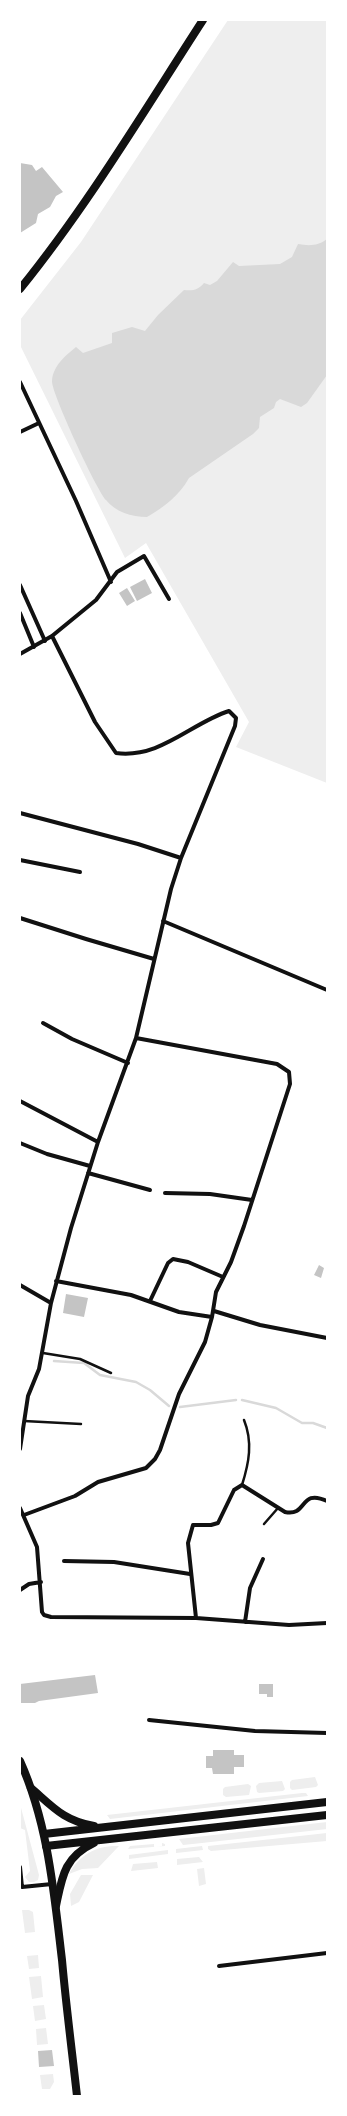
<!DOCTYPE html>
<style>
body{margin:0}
#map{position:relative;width:347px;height:2116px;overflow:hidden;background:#fff;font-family:Roboto,sans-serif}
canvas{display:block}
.frame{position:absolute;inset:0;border:21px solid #fff;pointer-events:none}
</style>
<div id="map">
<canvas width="347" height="2116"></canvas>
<div class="frame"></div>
</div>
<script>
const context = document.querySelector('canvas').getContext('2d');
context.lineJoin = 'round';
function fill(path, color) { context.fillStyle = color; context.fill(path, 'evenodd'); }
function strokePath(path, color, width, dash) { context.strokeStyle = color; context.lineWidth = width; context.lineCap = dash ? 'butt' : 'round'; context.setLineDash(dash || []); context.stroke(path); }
const green = new Path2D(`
 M228,20H327V783L236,747L249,722L146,543L125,558L20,345V320L81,242Z
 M315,1777L318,1785L316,1787L292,1790L290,1788V1782L292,1780Z
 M282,1781L285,1789L283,1791L259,1793L257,1792L256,1786L259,1783Z
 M248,1784L251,1786L249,1795L226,1797L223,1795V1789L225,1787Z
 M302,1793H306L308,1796L110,1819L107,1815Z
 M20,1804L39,1875L38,1880L34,1882H29L25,1877L30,1871L25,1830L20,1828Z
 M327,1822V1829L202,1843L183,1845L179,1839Z
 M327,1833V1841L211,1851L208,1849V1846Z
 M162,1843L165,1844V1846L128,1849L130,1846L154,1844V1847L162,1846Z
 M119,1846L98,1868L82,1869L69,1874C79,1855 97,1845 119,1846Z
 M202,1846L203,1850L176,1853V1849Z
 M168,1850V1854L129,1859V1855Z
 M199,1857L203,1862L177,1865V1859Z
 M157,1862L158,1868L131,1871L133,1864Z
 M204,1868L206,1884L199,1886L197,1869Z
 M81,1875H93L79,1902L71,1906L70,1894Z
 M29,1910L33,1912L35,1932L25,1933L22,1910Z
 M38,1955L39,1968L29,1969L27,1956Z
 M41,1976L43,1997L32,1999L29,1977Z
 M44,2005L46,2019L35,2021L33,2006Z
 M46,2028L48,2044L37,2045L36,2029Z
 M53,2074L54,2082L50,2089H42L40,2075Z`);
const water = new Path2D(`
 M327,239V375L307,403L301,407L280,399L276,402L274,408L260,417L259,428L253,434L189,478C179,496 164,507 147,517C131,517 116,512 106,500C97,491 51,392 52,381C53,366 65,356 76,347L83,353L112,343V333L132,327L145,331L158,315L184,290C193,291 198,290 204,283L210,285L217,281L233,262L239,266L280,264L292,257L298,244C309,246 318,246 327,239Z`);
const stream = new Path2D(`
 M54,1361L84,1363L100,1375L136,1382L150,1390L169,1406
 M242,1400L276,1408L302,1423H313L327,1428
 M180,1407L236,1400`);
const building = new Path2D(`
 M20,163L32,165L36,171L42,167L63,192L56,196L50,207L38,214L36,223L20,233Z
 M145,579L152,593L137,601L130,587Z
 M127,588L135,601L127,606L119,593Z
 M319,1265L324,1268L321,1278L314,1275Z
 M66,1294L88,1298L84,1317L63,1313Z
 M95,1675L98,1693L39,1701L35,1703H20V1684Z
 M259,1684H273V1697H267V1694H259Z
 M213,1750H234V1755H244V1767H234V1774H213L212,1768H206V1756H213Z
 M52,2050L54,2066L39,2067L38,2051Z`);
const service = new Path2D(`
 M43,1353L80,1359L111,1373
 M24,1421L81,1424
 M242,1485C249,1463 253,1442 244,1420
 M264,1524L278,1508`);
const minor = new Path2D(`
 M20,382L76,501L111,582
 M20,432L39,423
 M20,585L45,641
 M20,613L34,647
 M20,654L52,636L96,600L117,572L144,556L169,599
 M20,813L138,844L181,858
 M20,860L80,872
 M20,918L86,939L154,959
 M163,921L327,990
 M43,1023L72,1039L128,1063
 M20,1101L98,1142
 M20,1143L47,1154L90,1166
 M88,1173L150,1190
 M165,1193L210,1194L252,1200
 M56,1281L131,1295L179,1312L212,1317
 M20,1285L51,1303
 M150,1301L168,1263L173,1259L188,1262L223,1277
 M214,1311L260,1325L327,1338
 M20,1449L28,1396L39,1369L51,1303L71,1228L98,1142L136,1038L171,889L181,858L235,726L236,718L229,711C191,723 160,759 116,753L95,722L52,636
 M20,1508L37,1547L42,1612L44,1615L51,1617L196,1618L289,1625L327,1623
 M24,1515L75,1496L98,1482L146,1468L155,1459L160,1450L179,1394L205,1342L212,1317L216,1292L231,1262L244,1226L290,1084L289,1072L277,1064L136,1038
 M64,1561L114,1562L190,1574
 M20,1590L29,1584L41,1582
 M196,1618L188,1543L193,1525H211L218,1523L234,1490L242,1485L285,1512C308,1517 299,1488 327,1501
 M245,1622L250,1588L263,1559
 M149,1720L255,1731L327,1733
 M20,1867L22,1887L52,1884
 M219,1966L327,1953`);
const primary = new Path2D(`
 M20,289C88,205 144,111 203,20
 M20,1761C48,1823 54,1893 62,1960C66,2005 72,2051 77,2096`);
const trunk = new Path2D(`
 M31,1788C53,1807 64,1821 94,1826
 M44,1834L327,1802
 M46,1846L327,1815
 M56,1906C62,1877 64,1857 94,1843`);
fill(green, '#eee');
fill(water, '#d9d9d9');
strokePath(stream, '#d9d9d9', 2.5);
fill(building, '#c4c4c4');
strokePath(service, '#111', 2.5);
strokePath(minor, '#111', 4);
strokePath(primary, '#111', 8);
strokePath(trunk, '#111', 8);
</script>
